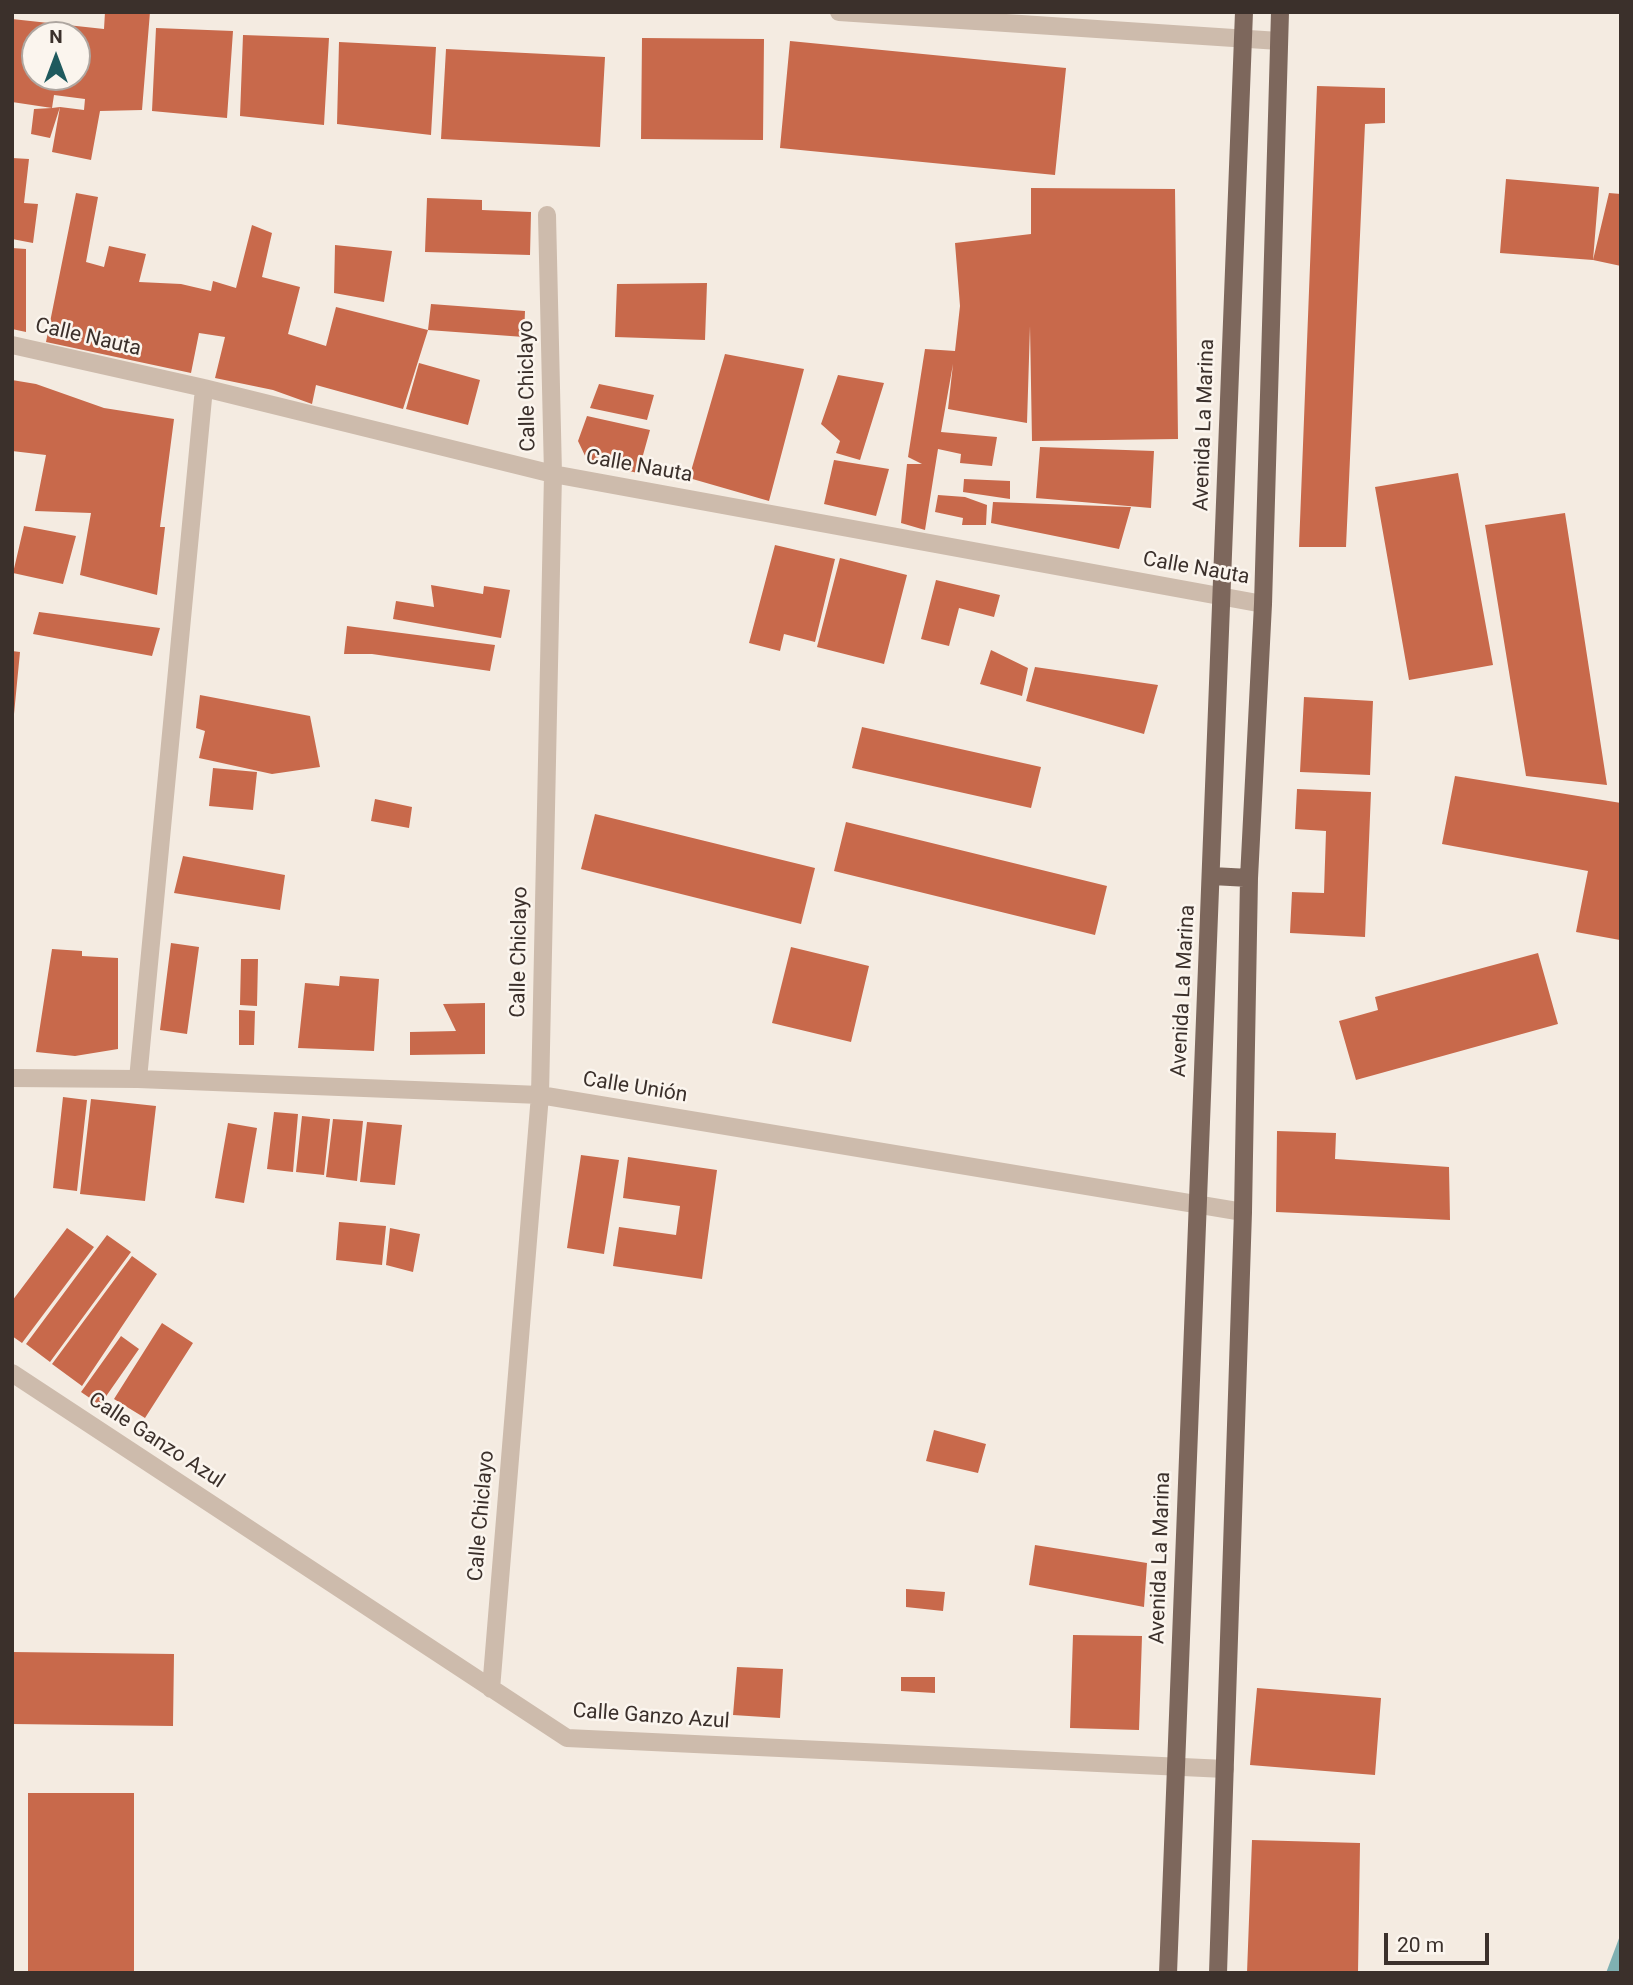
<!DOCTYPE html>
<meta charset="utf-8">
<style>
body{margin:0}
#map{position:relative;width:1633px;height:1985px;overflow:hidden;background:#f4ebe1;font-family:Roboto,sans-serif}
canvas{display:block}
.frame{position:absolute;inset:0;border:14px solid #3b302b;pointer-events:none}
.north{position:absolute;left:21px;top:21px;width:70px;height:70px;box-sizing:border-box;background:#fbf5ee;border:2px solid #aea6a0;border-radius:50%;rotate:0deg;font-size:19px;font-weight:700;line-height:28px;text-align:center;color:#3b302b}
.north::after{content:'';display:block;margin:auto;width:24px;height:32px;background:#1f5a5e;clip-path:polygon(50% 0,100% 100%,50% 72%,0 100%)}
.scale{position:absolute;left:1384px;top:1933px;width:105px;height:32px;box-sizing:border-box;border:4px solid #3b302b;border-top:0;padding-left:9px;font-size:21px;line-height:24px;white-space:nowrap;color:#3b302b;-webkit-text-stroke:5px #fbf5ee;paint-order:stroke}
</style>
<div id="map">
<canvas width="1633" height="1985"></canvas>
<div class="frame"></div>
<div class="north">N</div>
<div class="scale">20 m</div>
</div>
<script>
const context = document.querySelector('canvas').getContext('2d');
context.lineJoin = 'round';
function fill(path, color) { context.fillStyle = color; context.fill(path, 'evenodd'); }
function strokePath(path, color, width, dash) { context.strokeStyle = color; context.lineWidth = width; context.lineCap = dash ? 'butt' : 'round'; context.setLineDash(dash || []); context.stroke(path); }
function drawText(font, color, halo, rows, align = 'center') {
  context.font = font + ' Roboto,sans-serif'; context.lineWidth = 5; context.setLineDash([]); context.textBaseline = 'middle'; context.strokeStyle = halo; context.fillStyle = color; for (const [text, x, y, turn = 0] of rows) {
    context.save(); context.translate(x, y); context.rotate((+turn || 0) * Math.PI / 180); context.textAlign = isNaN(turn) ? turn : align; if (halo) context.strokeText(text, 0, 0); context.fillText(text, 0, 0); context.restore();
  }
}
const water = new Path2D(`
 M1621,1933V1973H1606Z`);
const building = new Path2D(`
 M105,12H150L142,110L100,111L91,160L52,152L60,107L84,110L85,99L54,95L52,108L60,107L50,138L31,134L34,109L52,108L12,102V19L104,29ZM35,35H77V77H35Z
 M156,28L233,31L227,118L152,111Z
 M243,35L329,38L324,125L240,116Z
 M642,38L764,39L763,140L641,139Z
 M790,41L1066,68L1055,175L780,148Z
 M339,42L436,47L431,135L337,124Z
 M446,49L605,57L600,147L441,139Z
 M1317,86L1385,88V123L1365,124L1346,547H1299Z
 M12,158L29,159L24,203L38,204L33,243L12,239Z
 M1506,179L1599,187L1593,260L1500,253Z
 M1031,188L1175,189L1178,439L1032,441L1030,326L1027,423L948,409L953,364L941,432L997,437L992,466L960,463L961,454L938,449L925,530L901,523L907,464H922L908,457L925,349L955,351L960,306L955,243L1031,234Z
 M76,193L98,197L86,262L104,267L109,246L146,254L139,282L181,284L211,291L213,281L236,288L252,225L272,233L262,277L300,287L288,334L326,346L336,307L428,330L403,409L316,385L312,404L273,390L215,378L225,337L199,333L191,373L46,342Z
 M1609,193L1621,194V266L1593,260Z
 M427,198L482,200V210L531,212L530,255L425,252Z
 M335,245L392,251L384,302L334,293Z
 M12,248L26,249V332L12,329Z
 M707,283L705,340L615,337L617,284Z
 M431,304L525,311L524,337L428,330Z
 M725,354L804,369L769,501L689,478Z
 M419,363L480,380L468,425L406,409Z
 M838,375L884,383L860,460L836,453L840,441L821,424Z
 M12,380L36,384L104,408L174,419L160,527H165L157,595L80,575L91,513L35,511L46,455L12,451Z
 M599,384L654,395L647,420L590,408Z
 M587,416L650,430L638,473L588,462L578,441Z
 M1040,447L1154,451L1151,508L1036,498Z
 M834,460L889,469L876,516L824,504Z
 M1458,473L1493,665L1409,680L1375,487Z
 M964,479L1010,481V499L963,492Z
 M938,495L965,497L987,505L986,525H962L963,518L935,512Z
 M993,502L1131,507L1119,549L991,523Z
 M1565,513L1607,785L1526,776L1485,525Z
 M24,526L76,536L63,584L13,573Z
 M775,545L835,559L815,642L784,634L780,651L749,643Z
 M840,558L907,575L884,664L817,647Z
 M936,580L1000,595L994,617L959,608L949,646L921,639Z
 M431,585L483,594L484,586L510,590L501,638L393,619L396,601L434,607Z
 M39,612L160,628L152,656L33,634Z
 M347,626L495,645L490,671L372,654H344Z
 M991,650L1028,668L1022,696L980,684Z
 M12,651L20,652L14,714H12Z
 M1035,667L1158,685L1144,734L1026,701Z
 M200,695L310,716L320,767L272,774L199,758L205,731L196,728Z
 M1304,697L1373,701L1370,775L1300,772Z
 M862,727L1041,767L1031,808L852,768Z
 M213,768L257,772L253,810L209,806Z
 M1455,776L1621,803L1620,940L1576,932L1588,871L1442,844Z
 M1297,789L1371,792L1365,937L1290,933L1292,892L1324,893L1326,831L1295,829Z
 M375,799L412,807L409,828L371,821Z
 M595,814L815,868L801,924L581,869Z
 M846,822L1107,886L1095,935L834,871Z
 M183,856L285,875L280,910L174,893Z
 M171,943L199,947L187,1034L160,1030Z
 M791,947L869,966L851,1042L772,1023Z
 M52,949L82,951V956L118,958V1049L75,1056L36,1052Z
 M1538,953L1558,1024L1356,1080L1339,1021L1378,1010L1375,997Z
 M241,959H258L257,1006L240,1005Z
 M340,976L379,979L374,1051L298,1048L305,983L339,986Z
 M485,1003V1054L410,1055V1032L456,1031L443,1004Z
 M239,1010L255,1011L254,1045H239Z
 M63,1097L87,1100L77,1191L53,1188Z
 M91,1099L156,1106L145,1201L80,1194Z
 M274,1112L298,1114L293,1172L267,1169Z
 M302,1116L330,1119L324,1175L296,1172Z
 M333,1119L363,1121L357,1181L326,1177Z
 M367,1122L402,1125L395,1185L360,1182Z
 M228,1123L257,1128L244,1203L215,1198Z
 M1277,1131L1336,1133L1335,1159L1449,1167L1450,1220L1276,1212Z
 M581,1155L619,1160L604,1254L567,1248Z
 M628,1157L717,1170L702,1279L613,1266L619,1227L676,1235L680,1206L623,1198Z
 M339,1222L386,1226L382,1265L336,1260Z
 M67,1228L94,1247L22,1343L12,1336V1301Z
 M390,1228L420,1234L413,1272L386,1265Z
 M107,1235L131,1252L50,1362L26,1344Z
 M132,1256L157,1274L82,1386L52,1364Z
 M162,1323L193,1343L145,1418L114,1399Z
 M121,1336L139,1349L100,1405L81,1392Z
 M934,1430L986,1444L978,1473L926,1461Z
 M1035,1545L1147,1563L1144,1607L1029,1585Z
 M906,1589L945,1592L943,1611L906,1607Z
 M1073,1635L1142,1636L1139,1730L1070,1728Z
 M12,1652L174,1654L173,1726L12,1724Z
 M737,1667L783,1669L780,1718L733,1715Z
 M901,1677H935V1693L901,1691Z
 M1257,1688L1381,1698L1375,1775L1250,1765Z
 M28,1793H134V1973H28Z
 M1252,1840L1360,1843L1358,1973H1247Z`);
const minor = new Path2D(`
 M839,12L1279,41
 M12,345L204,388L553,474L1263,604
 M12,1078L138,1079L540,1095L1243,1212
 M138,1079L204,388
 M12,1373L567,1738L1225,1769
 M491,1689L540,1095L553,474L547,215`);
const major = new Path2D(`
 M1212,876L1249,878
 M1168,1973L1244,12
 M1218,1973L1243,1212L1249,878L1263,604L1280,12`);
const streetNames = [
 ["Calle Nauta",88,338,13],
 ["Calle Chiclayo",528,386,-91],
 ["Avenida La Marina",1205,425,-88],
 ["Calle Nauta",639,467,10],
 ["Calle Nauta",1196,569,10],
 ["Calle Chiclayo",520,952,-89],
 ["Avenida La Marina",1184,991,-87],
 ["Calle Unión",635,1088,9],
 ["Calle Ganzo Azul",156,1441,33],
 ["Calle Chiclayo",482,1516,-85],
 ["Avenida La Marina",1161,1558,-88],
 ["Calle Ganzo Azul",651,1717,4]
];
fill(water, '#7fb0b2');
fill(building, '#c8694b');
strokePath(minor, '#cdbbac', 18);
strokePath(major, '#7d675c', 18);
drawText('21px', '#3b302b', '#fbf5ee', streetNames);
</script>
